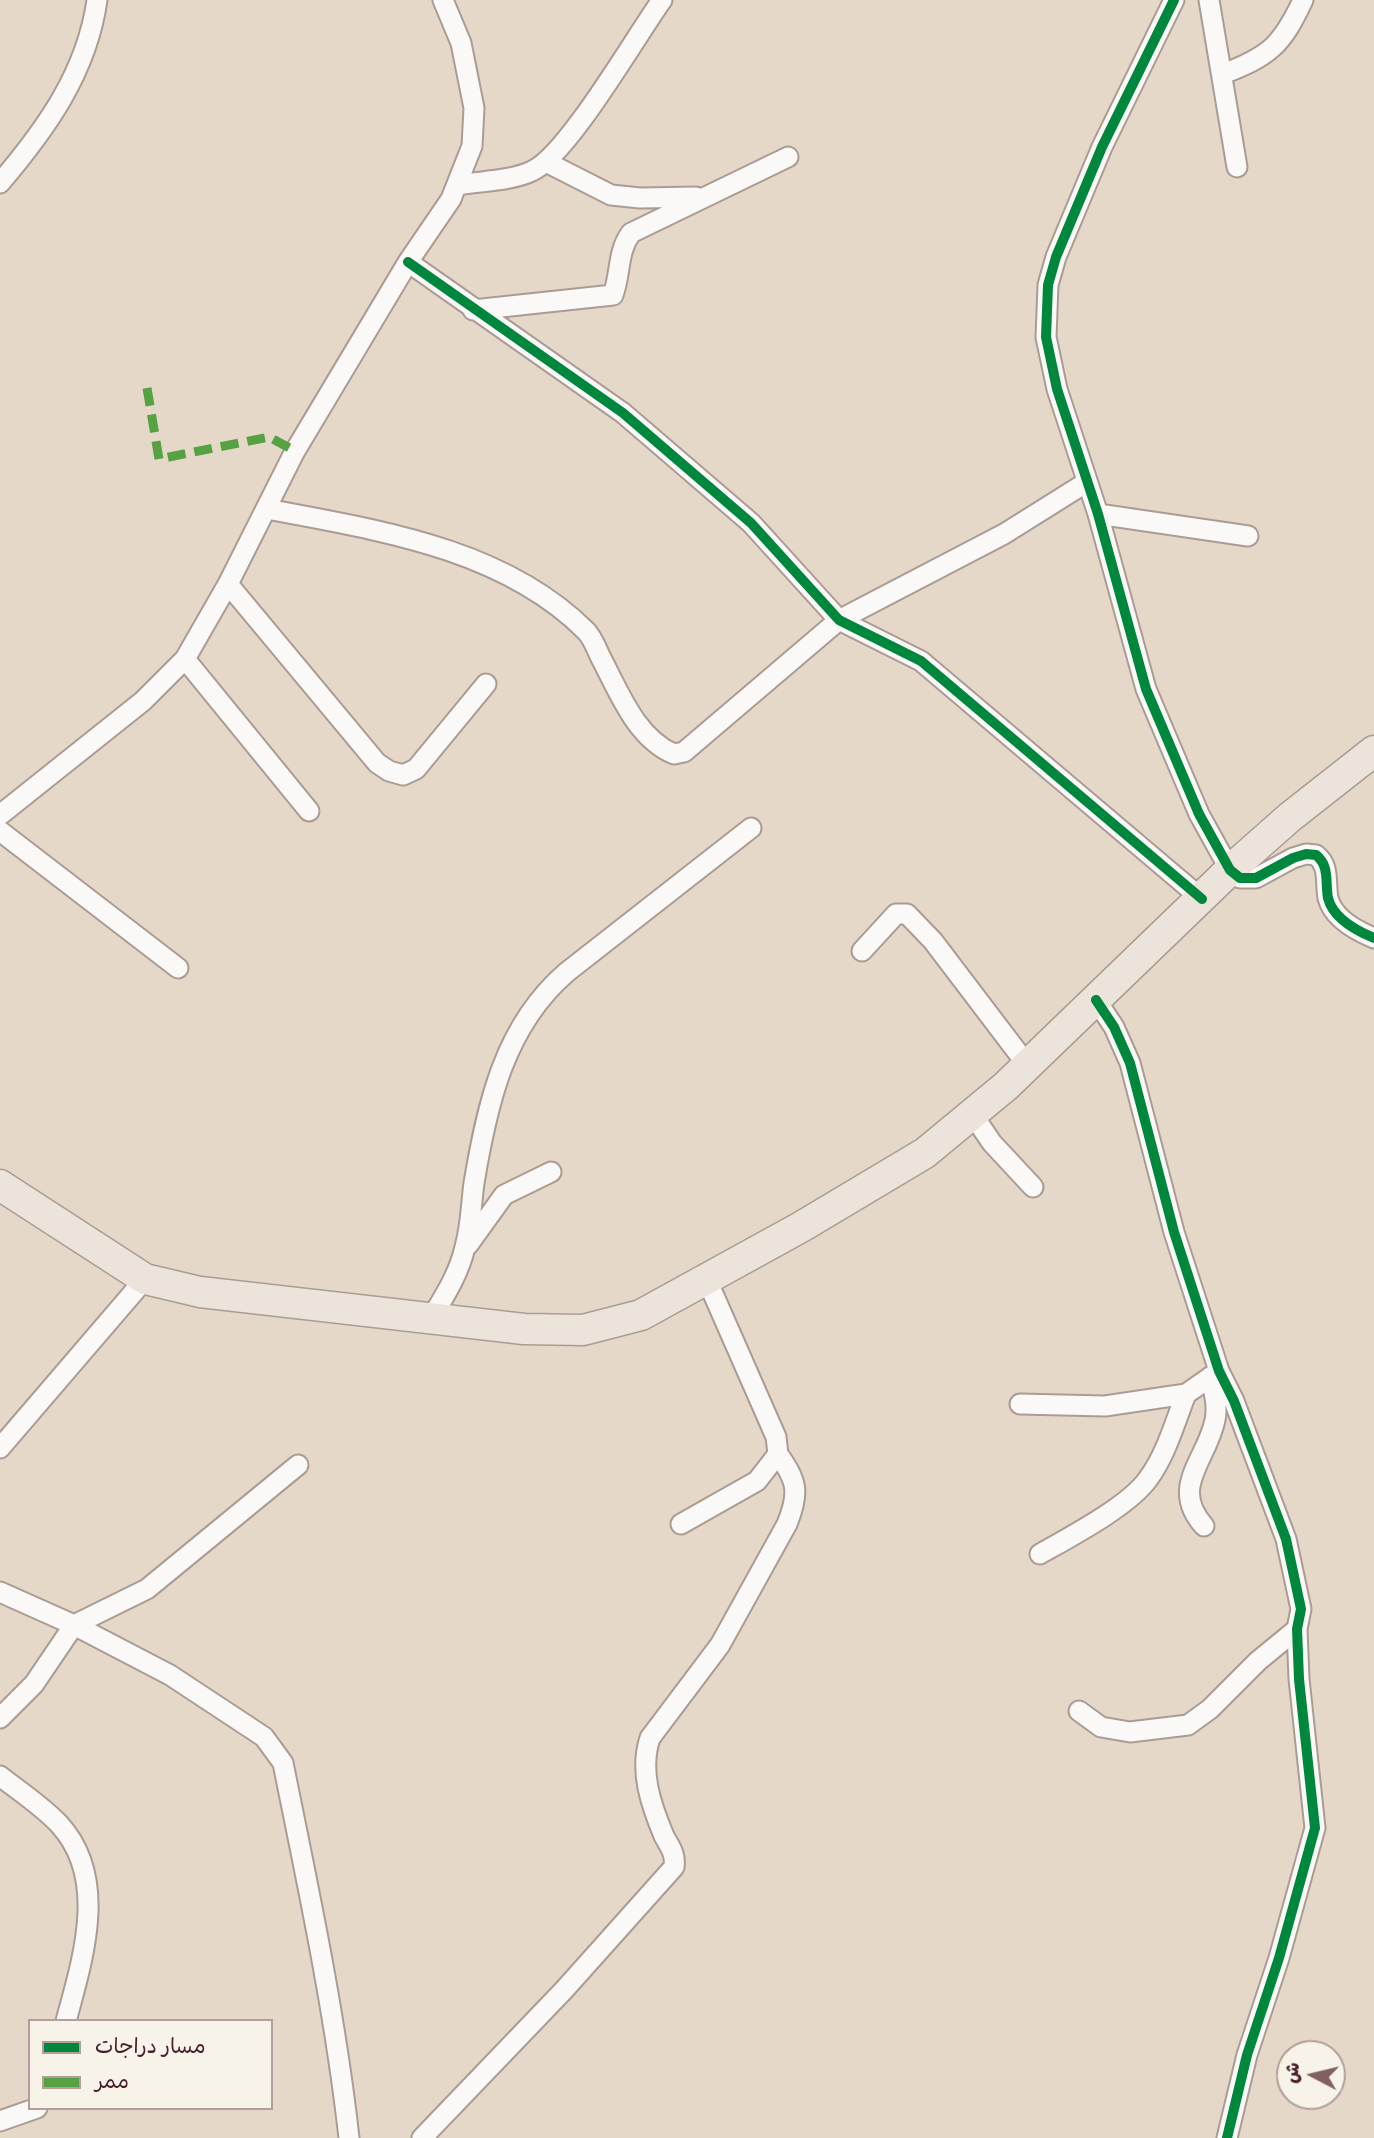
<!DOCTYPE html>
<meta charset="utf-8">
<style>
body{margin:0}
#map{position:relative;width:1374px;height:2138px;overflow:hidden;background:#e6d8c8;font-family:Caveat,"Playpen Sans Arabic",sans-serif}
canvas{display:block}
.legend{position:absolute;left:28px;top:2019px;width:245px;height:91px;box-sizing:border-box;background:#f7f3e8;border:2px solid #b29e9c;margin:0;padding:9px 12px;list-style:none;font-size:21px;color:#4a1f2b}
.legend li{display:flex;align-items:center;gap:14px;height:35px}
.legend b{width:35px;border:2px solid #b29e9c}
.north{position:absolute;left:1276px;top:2040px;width:70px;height:70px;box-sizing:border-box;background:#f7f3e8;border:2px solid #b29e9c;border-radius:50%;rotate:277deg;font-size:19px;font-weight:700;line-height:28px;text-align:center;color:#4a1f2b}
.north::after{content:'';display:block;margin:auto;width:24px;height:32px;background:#816062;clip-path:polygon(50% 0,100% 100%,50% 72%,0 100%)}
</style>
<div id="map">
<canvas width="1374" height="2138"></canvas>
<ul class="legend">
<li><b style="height:9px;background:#00873e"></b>مسار دراجات</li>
<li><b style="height:9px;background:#56a243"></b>ممر</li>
</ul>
<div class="north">ش</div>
</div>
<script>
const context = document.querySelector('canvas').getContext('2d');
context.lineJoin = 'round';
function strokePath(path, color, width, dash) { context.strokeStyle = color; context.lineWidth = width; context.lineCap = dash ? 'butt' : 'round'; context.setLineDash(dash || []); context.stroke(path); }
const street = new Path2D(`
 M1174,0L1102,147L1056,257L1048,285L1046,337L1057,389L1098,514L1146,689L1199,814L1230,870L1240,878H1256L1293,858L1306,854L1316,855C1330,866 1325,882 1328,898C1333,918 1357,931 1374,938
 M1209,0L1237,167
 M1223,74C1270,56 1282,45 1303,0
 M548,163L611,195L640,198L696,197
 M0,183C46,129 87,72 97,0
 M458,185C481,181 511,181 532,171C567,156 636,36 662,0
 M408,262L623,413L751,523L839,620L921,661L1202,899
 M473,310L613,295C621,274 617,252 631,233L788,157
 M267,509C377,530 503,548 586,631C593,638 597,650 601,658C619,692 636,738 674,754L684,752L839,620L1004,534L1087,482
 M1098,514L1248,536
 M228,584L377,763L389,771L403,775L416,769L486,684
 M185,659L309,811
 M0,815L143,701L185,659L228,584L295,451L408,262L451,199L472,146L474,108L461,43L443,0
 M0,831L178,968
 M862,951L896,914H907L933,941L1028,1066
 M1096,1000L1114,1027L1130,1063L1174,1232L1219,1371L1234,1401L1286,1539L1301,1609L1297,1629L1299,1679L1315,1828L1279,1958L1247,2055L1227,2138
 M973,1115L992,1143L1033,1187
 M468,1245L504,1195L551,1172
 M430,1320C444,1297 459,1274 465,1247C471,1226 471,1205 474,1183C487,1105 504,1026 567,972L751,828
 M1020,1404L1105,1406L1186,1394L1219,1371
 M0,1448L145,1279
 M681,1524L757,1481L778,1454L776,1437L707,1280
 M1204,1526C1169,1487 1207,1460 1215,1420C1218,1405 1214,1391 1210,1377
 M1040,1554C1070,1537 1129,1506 1148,1479C1166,1455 1175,1422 1186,1394
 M0,1592L74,1625L170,1675L264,1737L283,1763C308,1887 335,2012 349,2138
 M1079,1711L1101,1727L1130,1732L1188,1725L1210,1709L1258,1661L1297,1629
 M0,1718L34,1684L74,1625L147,1589L298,1465
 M0,1776C19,1791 42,1806 59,1824C109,1878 83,1958 66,2021
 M0,2121L37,2108
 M422,2138L564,1990L674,1867C676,1854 670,1847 664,1836C651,1805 639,1771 650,1738L720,1645L787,1524C800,1492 797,1481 778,1454`);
const primary = new Path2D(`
 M0,1185L145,1279L200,1292L524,1329L583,1330L641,1315L801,1227L925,1153L1006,1086L1230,870L1290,817L1374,751`);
const quiet = new Path2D(`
 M147,388L159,459L269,437L295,451`);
const cycleway = new Path2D(`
 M1174,0L1102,147L1056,257L1048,285L1046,337L1057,389L1098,514L1146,689L1199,814L1230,870L1240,878H1256L1293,858L1306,854L1316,855C1330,866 1325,882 1328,898C1333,918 1357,931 1374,938
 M408,262L623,413L751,523L839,620L921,661L1202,899
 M1096,1000L1114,1027L1130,1063L1174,1232L1219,1371L1234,1401L1286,1539L1301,1609L1297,1629L1299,1679L1315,1828L1279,1958L1247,2055L1227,2138`);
strokePath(street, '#aa9c94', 23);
strokePath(primary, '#aa9c94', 33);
strokePath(street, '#fbf9f7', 19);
strokePath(primary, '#ece3db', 30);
strokePath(quiet, '#56a243', 9, [18, 9]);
strokePath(cycleway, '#00873e', 10);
</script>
